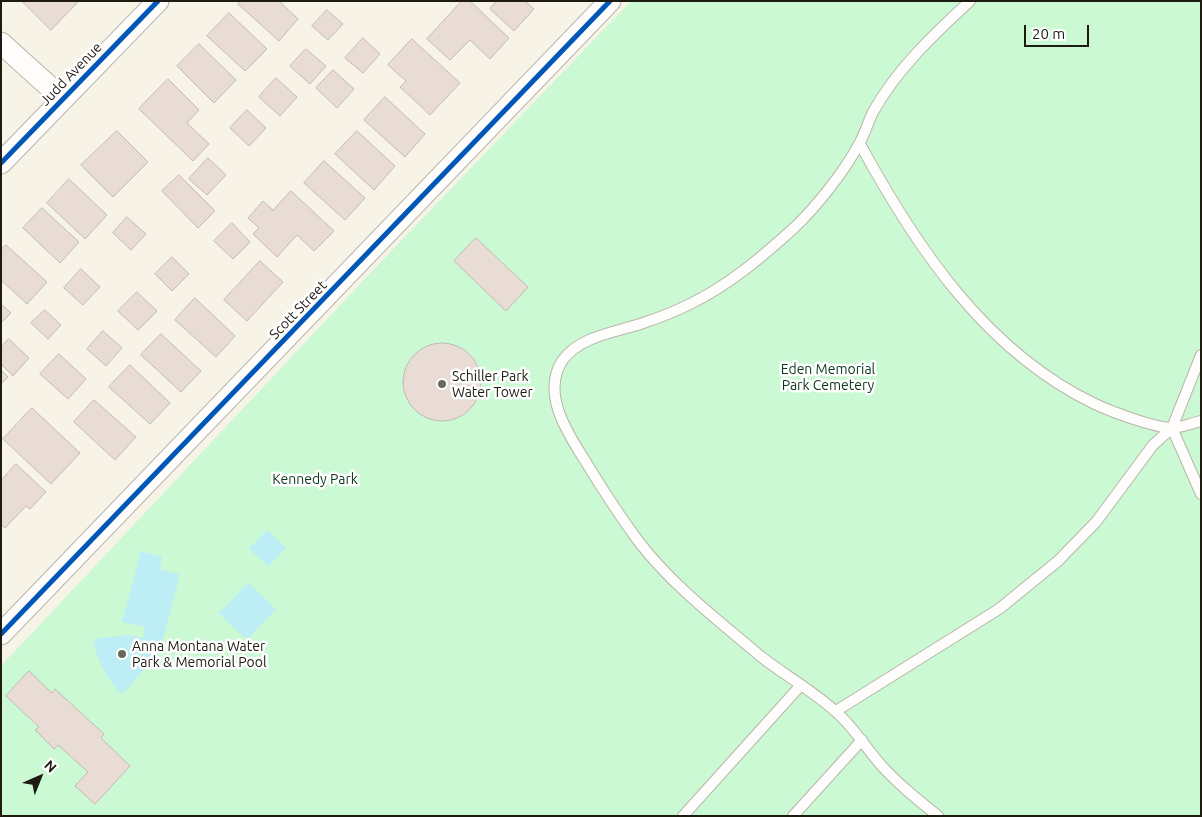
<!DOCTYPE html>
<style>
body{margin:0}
#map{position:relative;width:1202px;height:817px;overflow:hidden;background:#f7f4e7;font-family:Ubuntu,sans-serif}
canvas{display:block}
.frame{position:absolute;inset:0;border:2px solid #1e1b11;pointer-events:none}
.north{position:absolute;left:15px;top:752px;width:50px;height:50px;-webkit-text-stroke:4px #fff;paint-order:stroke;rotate:44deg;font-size:14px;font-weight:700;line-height:20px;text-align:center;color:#1e1b11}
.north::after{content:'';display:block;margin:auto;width:18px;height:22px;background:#1e1b11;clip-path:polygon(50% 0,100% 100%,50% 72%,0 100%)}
.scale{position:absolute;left:1024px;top:25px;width:65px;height:22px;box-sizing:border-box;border:2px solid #1e1b11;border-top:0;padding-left:6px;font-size:15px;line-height:18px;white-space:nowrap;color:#1e1b11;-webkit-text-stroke:4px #fff;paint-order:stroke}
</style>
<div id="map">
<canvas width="1202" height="817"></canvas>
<div class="frame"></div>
<div class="north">N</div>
<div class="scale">20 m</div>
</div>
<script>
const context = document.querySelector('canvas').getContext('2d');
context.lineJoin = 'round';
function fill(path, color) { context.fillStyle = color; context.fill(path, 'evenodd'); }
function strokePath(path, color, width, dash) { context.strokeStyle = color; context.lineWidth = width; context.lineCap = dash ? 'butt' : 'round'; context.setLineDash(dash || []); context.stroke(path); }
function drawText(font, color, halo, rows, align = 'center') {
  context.font = font + ' Ubuntu,sans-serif'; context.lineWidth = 5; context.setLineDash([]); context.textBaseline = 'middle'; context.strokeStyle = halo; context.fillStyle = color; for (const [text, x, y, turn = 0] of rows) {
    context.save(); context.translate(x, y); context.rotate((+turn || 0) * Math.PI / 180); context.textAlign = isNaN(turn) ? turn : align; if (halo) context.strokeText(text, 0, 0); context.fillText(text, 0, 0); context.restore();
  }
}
const green = new Path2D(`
 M631,1H1201V816H1V666L377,266Z`);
const water = new Path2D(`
 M267,530L286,548L269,566L249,549Z
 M141,551L162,557L160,569L180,575L159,653L122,694C105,678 98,661 93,639L128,635L143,638L145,627L122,622Z
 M248,583L276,609L247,640L219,613Z`);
const building = new Path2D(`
 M22,1H76L77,3L51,30Z
 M240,1H279L298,19L279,41L238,4Z
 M462,1H470L509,38L490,59L470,40L450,60L427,39Z
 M497,1H525L534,9L514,31L490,9Z
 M327,10L343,24L328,40L312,26Z
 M229,13L267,49L245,71L207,36Z
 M363,38L380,54L363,73L345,58Z
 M412,39L460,83L430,115L400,87L406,81L388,65Z
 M199,44L236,80L214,103L177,66Z
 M306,49L326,66L310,84L290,66Z
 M333,70L354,89L337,108L316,88Z
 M276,78L297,97L280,116L259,97Z
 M168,79L199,110L187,123L209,144L193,161L139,109Z
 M385,97L425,134L405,157L364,120Z
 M247,110L266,128L249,146L230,128Z
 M117,131L148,162L113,197L81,165Z
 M357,131L395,166L374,190L335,154Z
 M208,158L226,175L207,195L189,179Z
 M324,161L365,198L345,220L304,183Z
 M179,175L215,211L198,228L162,191Z
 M69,179L107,215L85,239L47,203Z
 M291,191L334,231L314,251L297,235L277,257L253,234L259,228L248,218L263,201L273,210Z
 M42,208L79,242L60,263L23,228Z
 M127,217L146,234L131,250L113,233Z
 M232,223L250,242L233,259L214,241Z
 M476,238L528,287L506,311L454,261Z
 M6,245L47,282L27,304L1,280V250Z
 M172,257L189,274L172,291L155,274Z
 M260,261L283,282L247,321L224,300Z
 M81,269L100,287L83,305L64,288Z
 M137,292L157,311L138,330L118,311Z
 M195,298L235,336L216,357L175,320Z
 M1,304L11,313L1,323Z
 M45,310L61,325L48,339L31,323Z
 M103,331L122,348L106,366L87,349Z
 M161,334L201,371L181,392L141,355Z
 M9,339L29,358L13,376L1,364V347Z
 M403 382a39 39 0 1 1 78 0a39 39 0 1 1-78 0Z
 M59,354L86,379L68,399L40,374Z
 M130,365L170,403L150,424L109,387Z
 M1,370L8,377L1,384Z
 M94,400L136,437L115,460L74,422Z
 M32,408L80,453L51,484L3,439Z
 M16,464L46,492L30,509L26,506L5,528L1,524V481Z
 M29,671L52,693L55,689L104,734L101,738L130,766L95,804L75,786L88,772L58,745L54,749L35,730L39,727L6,696Z`);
const lane = new Path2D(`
 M860,144C916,247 986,352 1095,404C1112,412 1153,427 1171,428C1180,428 1192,423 1201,421
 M1172,428L1201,355
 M836,711L999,609L1058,561L1096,522L1153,445L1172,428L1201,494
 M683,816L801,685
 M793,816L862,740
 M938,816C918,800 898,784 881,765C865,747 853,726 835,711C812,690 784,675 759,655C718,620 672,585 639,542C619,515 601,487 584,459C566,431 542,393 562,361C580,335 619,332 646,322C661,317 676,311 690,304C729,285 762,257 794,228C817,206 844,172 859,144C865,134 868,122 873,112C897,69 934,34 970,1`);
const street = new Path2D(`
 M1,43L63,99
 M1,163L158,1
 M1,634L610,1`);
const cycleway = new Path2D(`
 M1,163L158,1
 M1,634L610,1`);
const markers = [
 [442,384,5,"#6a675c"],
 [122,654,5,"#6a675c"]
];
const streetNames = [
 ["Judd Avenue",71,74,-46],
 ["Scott Street",298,310,-46]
];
const parkNames = [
 ["Eden Memorial",828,369],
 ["Park Cemetery",828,385],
 ["Kennedy Park",315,479]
];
const poiNames = [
 ["Schiller Park",452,376],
 ["Water Tower",452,392],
 ["Anna Montana Water",132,646],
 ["Park & Memorial Pool",132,662]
];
fill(green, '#caf9d4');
fill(water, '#beeef5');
fill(building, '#e9dcd5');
strokePath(building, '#c1bab4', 1);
strokePath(lane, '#b8b5aa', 12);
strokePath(street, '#b8b5aa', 23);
strokePath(lane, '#fefdfb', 10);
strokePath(street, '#fefdfb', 21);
strokePath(cycleway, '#0057b8', 5);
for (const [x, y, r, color] of markers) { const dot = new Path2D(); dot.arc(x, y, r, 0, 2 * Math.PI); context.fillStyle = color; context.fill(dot); strokePath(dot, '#fff', 2); }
drawText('14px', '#1e1b11', '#fff', streetNames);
drawText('14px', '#0f361f', '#fff', parkNames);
drawText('14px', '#1e1b11', '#fff', poiNames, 'left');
</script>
